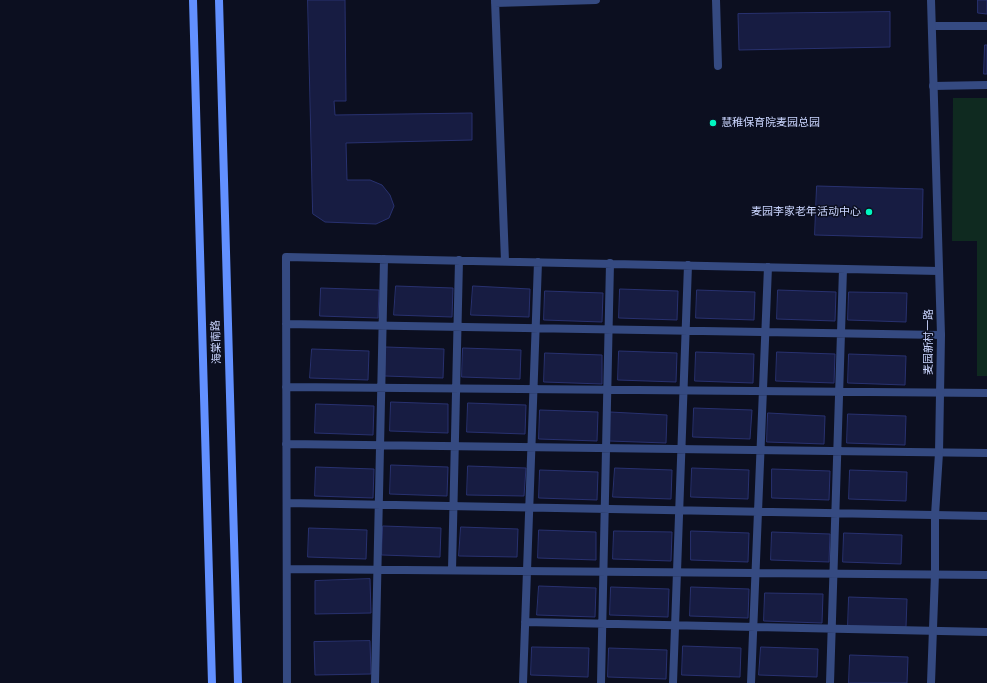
<!DOCTYPE html>
<meta charset="utf-8">
<style>
body{margin:0}
canvas{display:block;background:#0c0f20}
</style>
<canvas width="987" height="683"></canvas>
<script>
const context = document.querySelector('canvas').getContext('2d');
context.lineJoin = 'round';
function fill(path, color) { context.fillStyle = color; context.fill(path, 'evenodd'); }
function strokePath(path, color, width, dash) { context.strokeStyle = color; context.lineWidth = width; context.lineCap = dash ? 'butt' : 'round'; context.setLineDash(dash || []); context.stroke(path); }
function drawText(font, color, halo, rows, align = 'center') {
  context.font = font + ' Jost,"Noto Sans SC",sans-serif'; context.lineWidth = 3; context.setLineDash([]); context.textBaseline = 'middle'; context.strokeStyle = halo; context.fillStyle = color; for (const [text, x, y, turn = 0] of rows) {
    context.save(); context.translate(x, y); context.rotate((+turn || 0) * Math.PI / 180); context.textAlign = isNaN(turn) ? turn : align; if (halo) context.strokeText(text, 0, 0); context.fillText(text, 0, 0); context.restore();
  }
}
const green = new Path2D(`
 M953,98H987V376H977V241H952Z`);
const building = new Path2D(`
 M308,0H345L346,101H334L335,115L472,113V140L346,143L347,180H370L382,185L390,195L394,206L389,218L376,224L325,222L313,214Z
 M978,0H987V14L978,13Z
 M890,12V47L739,50L738,14Z
 M985,45H987V74H984Z
 M817,186L923,189L922,238L815,235Z
 M396,286L453,288L452,317L394,315Z
 M473,286L530,289L529,317L471,315Z
 M321,288L379,290L378,318L320,316Z
 M620,289L678,291L677,320L619,318Z
 M697,290L755,292L754,320L696,318Z
 M778,290L836,292L835,321L777,319Z
 M545,291L603,293L602,322L544,320Z
 M849,292L907,293L906,322L848,320Z
 M386,347L444,349L443,378L385,376Z
 M463,348L521,350L520,379L462,377Z
 M312,349L369,351L368,380L310,378Z
 M619,351L677,353L676,382L618,380Z
 M696,352L754,354L753,383L695,381Z
 M777,352L835,354L834,383L776,381Z
 M545,353L602,355V384L544,382Z
 M849,354L906,356L905,385L848,383Z
 M391,402L448,404V433L390,431Z
 M468,403L526,405L525,434L467,432Z
 M316,404L374,406L373,435L315,433Z
 M694,408L752,410L750,439L693,437Z
 M540,410L598,412L597,441L539,439Z
 M610,412L667,415L666,443L609,441Z
 M768,413L825,416L824,444L767,442Z
 M848,414L906,416L905,445L847,443Z
 M391,465L448,467L447,496L390,494Z
 M468,466L526,468L524,496L467,495Z
 M316,467L374,469L373,498L315,496Z
 M615,468L672,470L671,499L613,497Z
 M692,468L749,470L748,499L691,497Z
 M772,469L830,471L829,500L772,498Z
 M540,470L598,472L597,500L539,498Z
 M850,470L907,472L906,501L849,499Z
 M383,526L441,528L440,557L382,555Z
 M461,527L518,529L517,557L459,556Z
 M309,528L367,530L366,559L308,557Z
 M539,530L596,532V560L538,558Z
 M614,531L672,532L671,561L613,559Z
 M691,531L749,533L748,562L691,560Z
 M772,532L830,534L829,562L771,560Z
 M844,533L902,535L901,564L843,562Z
 M370,579L371,613L315,614V581Z
 M539,586L596,588L595,617L537,615Z
 M611,587L669,589L668,617L610,615Z
 M691,587L749,589L748,618L690,616Z
 M765,593L823,594L822,623L764,621Z
 M849,597L907,599L906,627L848,626Z
 M370,641L371,674L315,675L314,642Z
 M683,646L741,648L740,677L682,675Z
 M532,647L589,648L588,677L531,675Z
 M761,647L818,649L817,677L759,675Z
 M609,648L667,650L666,679L608,677Z
 M850,655L908,657L907,683H849Z`);
const lane = new Path2D(`
 M495,0L505,261
 M716,0L718,66
 M495,3L596,0
 M932,26H987
 M933,86L987,85
 M286,324L941,335
 M286,387L987,393
 M286,444L987,453
 M287,503L987,516
 M287,569L987,575
 M452,570L459,260
 M525,622L987,632
 M287,683L286,257L939,271
 M375,683L384,259
 M523,683L538,262
 M601,683L610,263
 M673,683L688,265
 M751,683L768,267
 M830,683L843,269`);
const street = new Path2D(`
 M931,0L941,335L939,453L935,515V574L931,683`);
const secondary = new Path2D(`
 M193,0L212,683
 M219,0L238,683`);
const markers = [
 [713,123,4,"#00f6c0"],
 [869,212,4,"#00f6c0"]
];
const poiNames = [
 ["慧稚保育院麦园总园",721,123],
 ["麦园李家老年活动中心",861,212,"right"]
];
const streetNames = [
 ["海棠南路",217,342,-92],
 ["麦园新村一路",929,342,-90]
];
fill(green, '#0f2a20');
fill(building, '#171c42');
strokePath(building, '#28316f', 1);
strokePath(lane, '#354a81', 8);
strokePath(street, '#354a81', 8);
strokePath(secondary, '#6290ff', 8);
for (const [x, y, r, color] of markers) { const dot = new Path2D(); dot.arc(x, y, r, 0, 2 * Math.PI); context.fillStyle = color; context.fill(dot); strokePath(dot, '#0c0f20', 1.5); }
drawText('11px', '#cbd6ff', '#0c0f20', poiNames, 'left');
drawText('11px', '#cbd6ff', '#0c0f20', streetNames);
</script>
